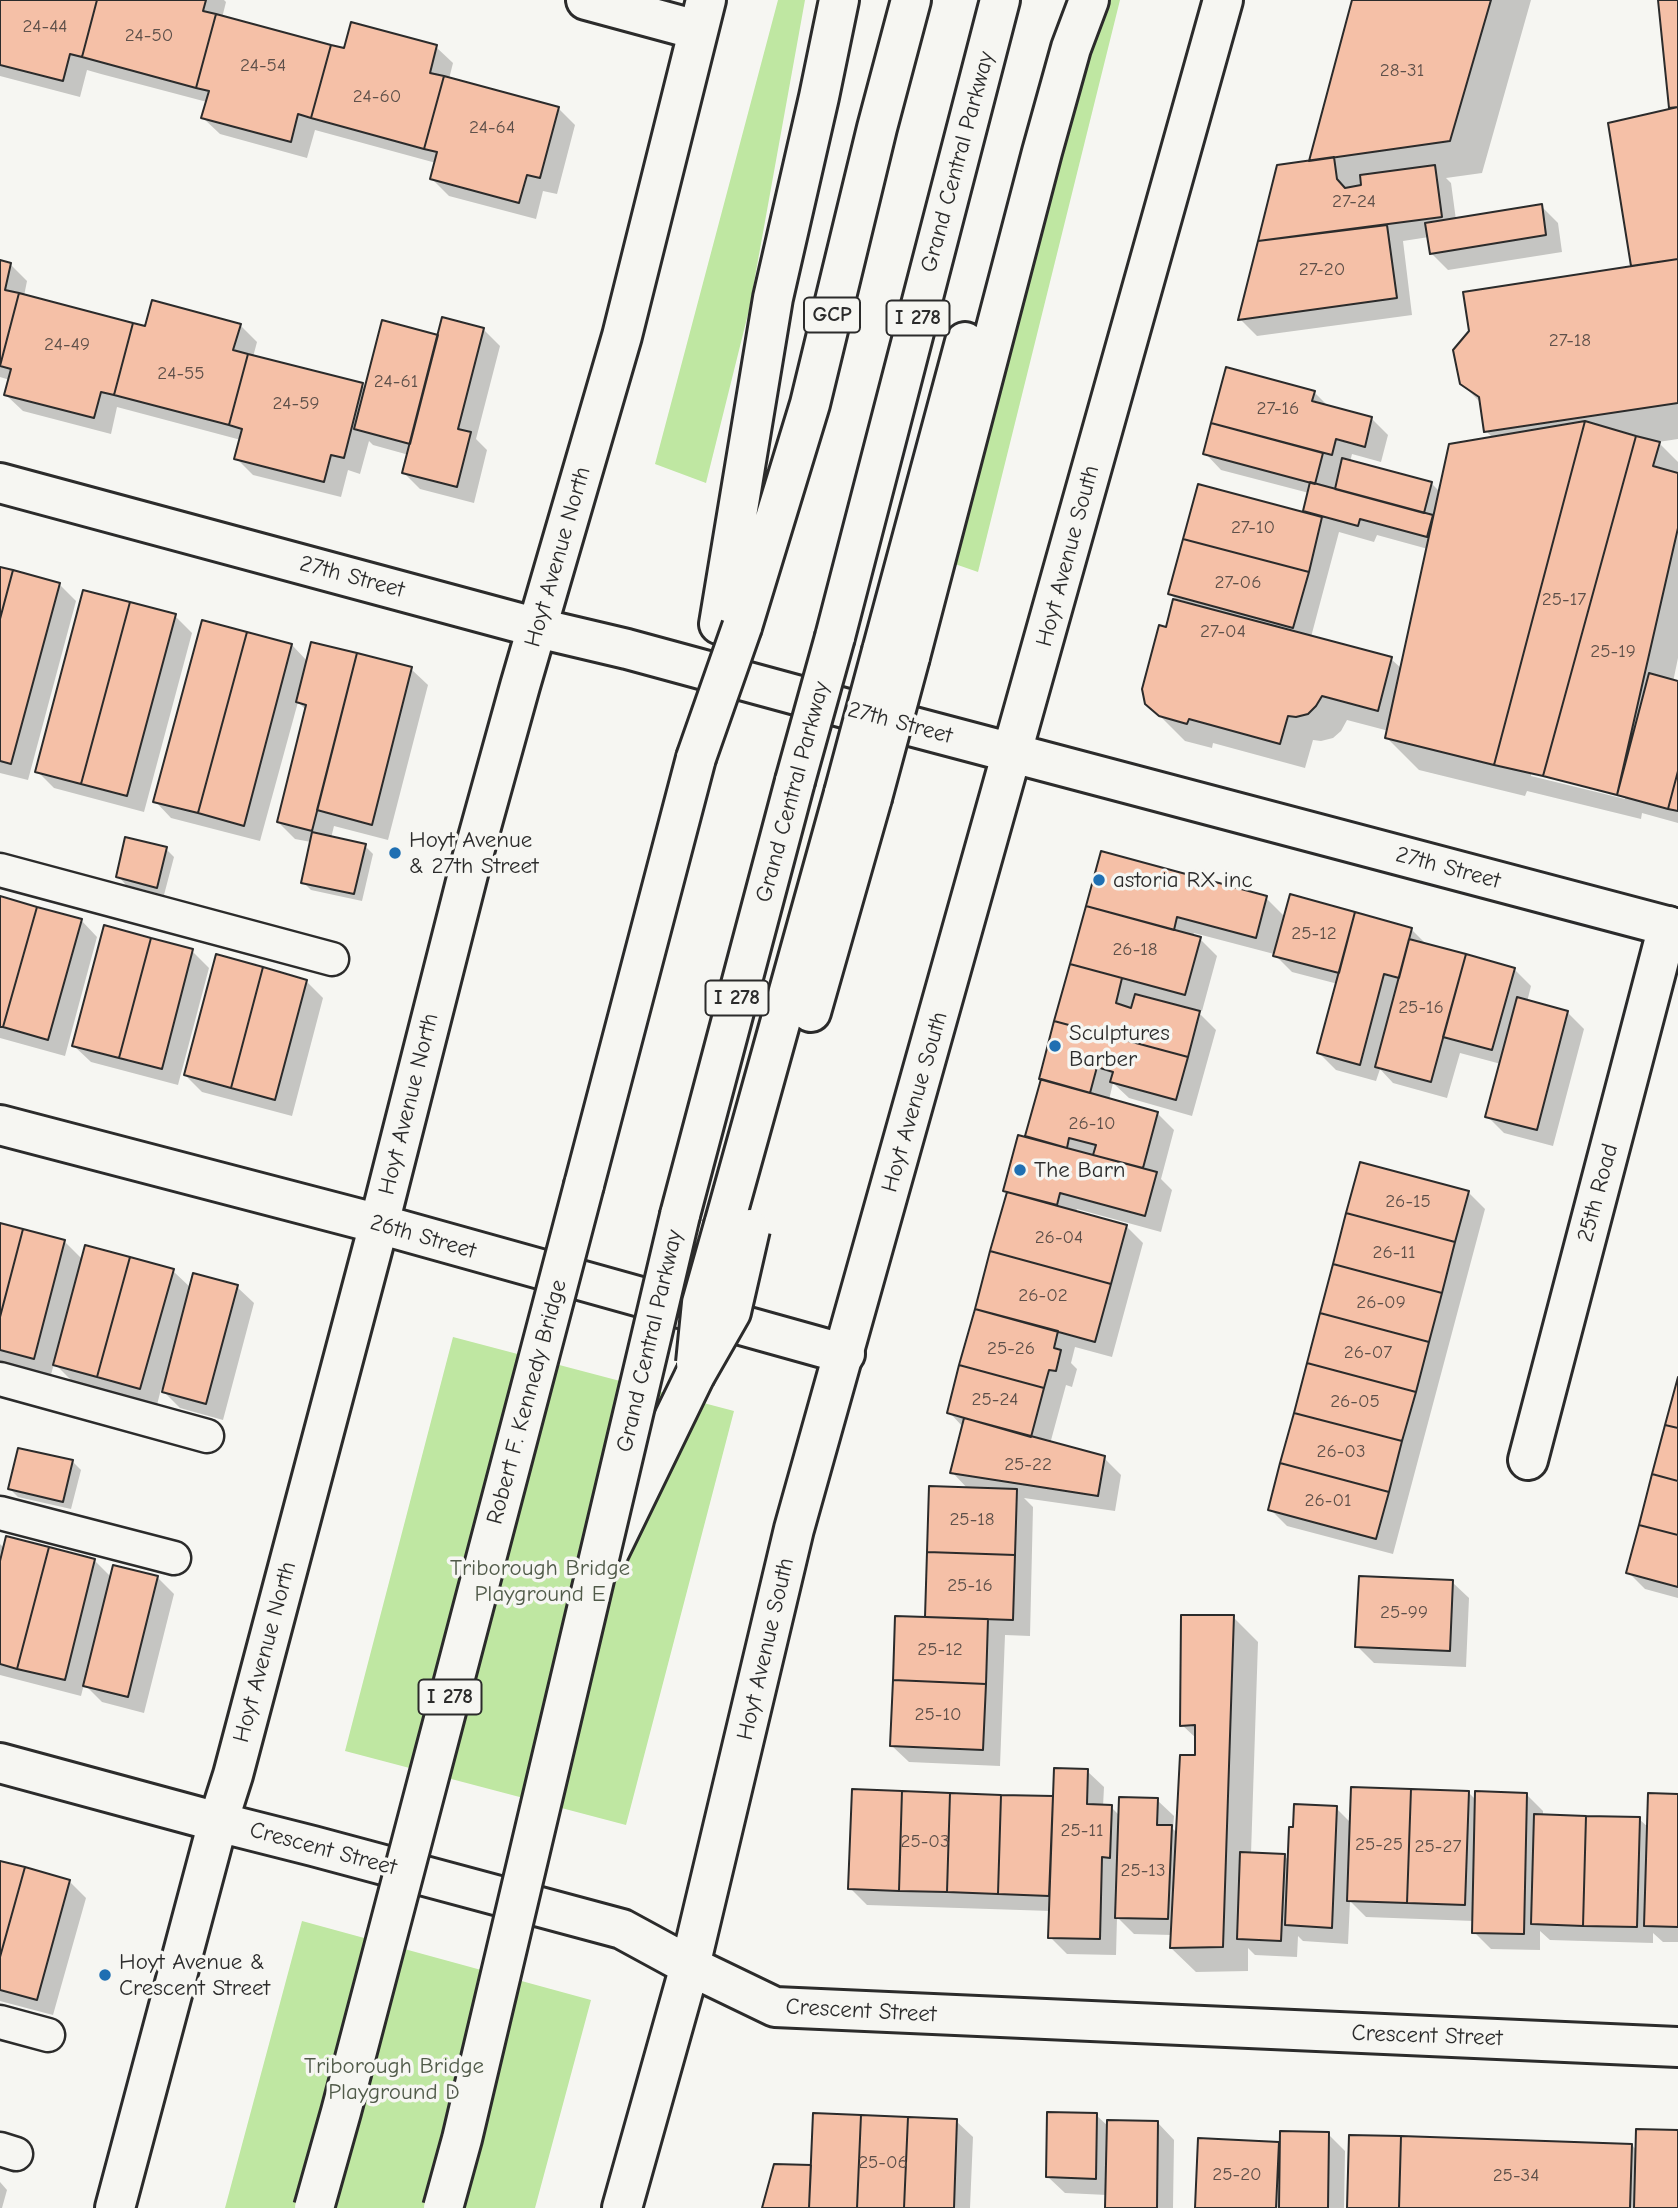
<!DOCTYPE html>
<style>
body{margin:0}
canvas{display:block;background:#f6f6f2}
</style>
<canvas width="1678" height="2208"></canvas>
<script>
const context = document.querySelector('canvas').getContext('2d');
context.lineJoin = 'round';
function fill(path, color) { context.fillStyle = color; context.fill(path, 'evenodd'); }
function strokePath(path, color, width, dash) { context.strokeStyle = color; context.lineWidth = width; context.lineCap = dash ? 'butt' : 'round'; context.setLineDash(dash || []); context.stroke(path); }
function drawText(font, color, halo, rows, align = 'center') {
  context.font = font + ' "Comic Neue",sans-serif'; context.lineWidth = 7; context.setLineDash([]); context.textBaseline = 'middle'; context.strokeStyle = halo; context.fillStyle = color; for (const [text, x, y, turn = 0] of rows) {
    context.save(); context.translate(x, y); context.rotate((+turn || 0) * Math.PI / 180); context.textAlign = isNaN(turn) ? turn : align; if (halo) context.strokeText(text, 0, 0); context.fillText(text, 0, 0); context.restore();
  }
}
const green = new Path2D(`
 M778,0H805L749,310L706,483L655,464Z
 M1104,0H1120L978,572L952,563L1070,87Z
 M453,1337L734,1411L626,1825L345,1751Z
 M302,1921L591,2000L535,2208H225Z`);
const shadow = new Path2D(`
 M0,0H224L226,2L222,18L345,51L436,47L453,63L449,79L558,108L575,125L557,194L543,191L536,219L449,196L432,179L436,163L315,130L307,158L220,134L203,118L207,102L101,74L87,70L80,97L0,76Z
 M1354,0H1531L1482,173L1446,178L1451,183L1456,220L1541,206L1558,223L1562,252L1448,270L1431,253L1429,237L1403,241L1412,315L1257,336L1240,319L1278,167L1313,162Z
 M1660,0H1678V439L1658,442L1678,462V658L1673,682L1678,683V823L1642,813L1641,819L1527,791L1525,796L1419,770L1387,738L1389,731L1347,720L1341,731L1333,738L1321,741L1313,740L1305,768L1213,743L1212,748L1185,741L1147,703L1167,629L1179,602L1170,594L1304,514L1309,493L1221,470L1205,453L1227,369L1314,392L1330,408L1372,419L1388,435L1381,462L1352,454L1350,462L1432,484L1440,492L1494,439L1486,431L1482,404L1461,383L1633,268L1610,124L1671,109ZM1339,532L1374,542L1377,535L1428,549L1402,669L1391,659L1311,637ZM1531,772L1625,795V799L1531,776Z
 M0,261L10,264L27,281L24,296L146,328L240,325L257,342L253,357L362,385L366,389L439,337L483,329L500,346L476,439L487,450L474,503L420,489L404,473L409,455L373,445L369,441L360,474L348,470L341,497L253,475L236,458L241,440L117,407L111,434L23,411L6,395L10,380L0,377Z
 M0,569L59,584L76,601L28,780L0,773Z
 M175,616L192,633L144,812L54,788L37,771Z
 M292,645L308,662L411,669L428,685L388,840L334,826L331,838L365,846L373,854L362,901L311,890L303,882L311,842L295,839L278,822L307,711L298,702L260,841L171,818L155,801Z
 M166,849L174,857L164,895L126,885L118,876Z
 M1102,853L1266,898L1285,917L1411,929L1428,946L1514,969L1531,986L1527,1002L1567,1012L1584,1029L1553,1146L1504,1133L1487,1116L1501,1064L1460,1053L1447,1098L1393,1083L1380,1069L1376,1081L1336,1070L1319,1053L1338,984L1292,972L1274,954L1194,933L1193,937L1200,939L1217,956L1202,1011L1195,1009L1216,1030L1192,1116L1129,1098L1113,1083L1109,1100L1157,1113L1174,1130L1161,1179L1172,1190L1161,1232L1077,1209L1076,1212L1126,1226L1143,1243L1112,1357L1075,1347L1071,1363L1077,1369L1072,1387L1066,1385L1050,1444L1104,1458L1121,1475L1115,1511L1024,1498L1033,1507L1030,1636L1005,1635L1000,1766L909,1762L892,1746L968,1489L952,1472L963,1427L949,1412L1008,1193L1005,1190L1026,1138L1056,1021Z
 M0,897L81,920L97,937L65,1056L0,1038Z
 M192,951L209,968L178,1085L91,1062L74,1046Z
 M306,981L323,998L292,1116L202,1092L185,1075Z
 M1468,1192L1485,1209L1393,1554L1287,1526L1270,1509Z
 M0,1225L64,1241L83,1260L173,1271L191,1288L237,1287L254,1303L223,1420L180,1408L161,1389L157,1405L72,1381L54,1363L51,1375L0,1362Z
 M1678,1383V1598L1645,1589L1628,1572Z
 M19,1450L73,1462L81,1470L71,1509L18,1497L10,1489Z
 M8,1538L95,1561L112,1578L157,1577L174,1594L144,1713L102,1702L84,1684L81,1696L0,1675V1544L5,1549Z
 M1452,1582L1469,1598L1466,1667L1374,1663L1357,1646Z
 M1233,1617L1258,1642L1251,1854L1284,1855L1289,1861L1336,1808L1351,1823L1469,1793L1477,1801L1526,1794L1543,1811V1816L1639,1819L1649,1828L1678,1796V1942H1663L1653,1933V1943L1550,1940L1540,1931V1950L1491,1949L1474,1932V1921L1366,1917L1350,1901L1348,1944L1303,1941L1298,1936L1297,1957L1255,1955L1248,1948V1971L1196,1972L1171,1948L1172,1935L1134,1934L1117,1917L1116,1955L1067,1954L1050,1937L1051,1911L867,1905L850,1888L853,1791L1055,1798L1087,1771L1104,1787L1103,1807H1111L1120,1816L1157,1800L1174,1816L1173,1829L1177,1833L1197,1757V1739L1182,1725Z
 M0,1863L69,1881L86,1898L53,2015L0,2001Z
 M1096,2115L1109,2127L1158,2123L1174,2140L1173,2208H1107V2195L1065,2193L1048,2177Z
 M956,2121L973,2137L970,2208H764L813,2167Z
 M1678,2132V2208H1349L1632,2145L1637,2151Z
 M1328,2134L1345,2151L1344,2208H1196L1278,2144L1282,2148Z
 M0,2182L7,2190L2,2208H0Z`);
const building = new Path2D(`
 M0,0H97L82,57L70,54L63,81L0,65Z
 M97,0H206L203,11L216,14L196,88L82,57Z
 M1352,0H1491L1450,141L1309,161Z
 M1658,0H1678V107L1669,108Z
 M216,14L331,45L311,118L298,114L291,142L201,118L209,91L196,88Z
 M351,22L437,45L430,73L444,76L424,149L311,118L331,45L344,48Z
 M444,76L559,107L540,178L527,175L519,203L430,179L437,152L424,149Z
 M1678,107V259L1631,266L1608,123Z
 M1334,157L1337,179L1345,188L1361,185L1360,175L1435,165L1442,217L1258,241L1277,165Z
 M1542,204L1546,235L1430,254L1425,223Z
 M1387,225L1397,298L1238,320L1258,241Z
 M1678,259V403L1484,432L1479,397L1460,384L1453,350L1469,331L1463,292Z
 M0,260L11,263L5,290L19,293L0,366Z
 M19,293L133,323L114,395L101,392L94,418L4,395L11,369L0,366Z
 M152,300L241,324L233,350L248,354L229,425L114,395L133,323L145,326Z
 M442,317L484,328L458,429L471,432L457,487L402,473Z
 M382,320L438,335L410,444L354,429Z
 M248,354L363,383L344,458L331,455L324,482L234,459L242,429L229,425Z
 M1226,367L1315,391L1312,401L1372,417L1365,447L1336,439L1332,455L1211,423Z
 M1585,421L1636,436L1543,776L1494,765Z
 M1585,421L1494,765L1385,738L1449,444Z
 M1211,423L1323,453L1315,484L1203,454Z
 M1636,436L1660,442L1653,466L1678,473V528L1617,795L1543,776Z
 M1342,458L1432,482L1424,513L1335,489Z
 M1310,482L1433,515L1427,537L1360,519L1358,526L1303,511Z
 M1198,484L1322,517L1309,572L1183,539Z
 M1183,539L1309,572L1293,628L1168,594Z
 M0,567L13,570L0,619Z
 M13,570L60,583L11,764L0,761V619Z
 M83,590L130,602L81,784L35,772Z
 M1173,599L1392,657L1378,711L1322,696L1316,706L1308,714L1296,717L1288,716L1280,744L1189,719L1187,724L1159,716L1145,704L1142,689L1159,625L1166,627Z
 M130,602L176,614L127,796L81,784Z
 M202,620L247,632L198,813L153,802Z
 M247,632L292,644L244,826L198,813Z
 M311,642L357,653L312,831L277,822L306,705L296,702Z
 M357,653L412,667L372,825L317,810Z
 M1649,673L1678,681V771L1668,809L1617,795Z
 M1678,771V811L1668,809Z
 M312,832L366,844L354,894L301,883Z
 M125,837L167,847L157,888L116,877Z
 M1101,851L1267,896L1256,938L1177,917L1174,930L1086,906Z
 M1290,894L1355,912L1339,973L1273,956Z
 M0,896L37,907L3,1027H0Z
 M1086,906L1201,937L1185,995L1070,964Z
 M37,907L82,919L48,1040L3,1027Z
 M1355,912L1412,928L1399,978L1384,974L1360,1065L1317,1053Z
 M104,925L151,938L119,1058L72,1046Z
 M151,938L193,949L162,1069L119,1058Z
 M1409,939L1466,954L1431,1082L1375,1067Z
 M216,954L263,967L231,1088L184,1075Z
 M1466,954L1515,968L1492,1050L1443,1037Z
 M1070,964L1122,978L1116,1003L1131,1008L1135,994L1200,1011L1188,1057L1054,1021Z
 M263,967L307,980L275,1100L231,1088Z
 M1517,997L1568,1011L1537,1130L1485,1117Z
 M1054,1021L1188,1057L1176,1100L1110,1082L1113,1072L1097,1067L1090,1093L1039,1079Z
 M1041,1079L1158,1112L1143,1168L1093,1155L1096,1145L1069,1138L1067,1148L1025,1136Z
 M1018,1135L1157,1172L1145,1216L1060,1193L1057,1205L1003,1191Z
 M1360,1162L1469,1191L1455,1242L1346,1213Z
 M1007,1192L1127,1225L1111,1284L990,1251Z
 M1346,1213L1455,1242L1442,1293L1333,1264Z
 M0,1223L23,1229L0,1317Z
 M23,1229L65,1240L34,1359L0,1350V1317Z
 M85,1245L130,1257L97,1377L53,1365Z
 M990,1251L1111,1284L1095,1342L975,1309Z
 M130,1257L174,1269L140,1389L97,1377Z
 M1333,1264L1442,1293L1429,1342L1320,1313Z
 M193,1273L238,1285L206,1404L162,1392Z
 M975,1309L1058,1331L1054,1348L1061,1350L1056,1371L1049,1370L1044,1388L959,1365Z
 M1320,1313L1429,1342L1416,1392L1307,1363Z
 M1307,1363L1416,1392L1402,1441L1294,1413Z
 M959,1365L1044,1388L1031,1437L947,1413Z
 M1678,1377V1428L1665,1425Z
 M1294,1413L1402,1441L1389,1492L1280,1463Z
 M964,1418L1105,1456L1098,1496L950,1473Z
 M1665,1425L1678,1428V1481L1652,1474Z
 M18,1448L73,1460L63,1502L8,1489Z
 M1280,1463L1389,1492L1376,1539L1268,1510Z
 M1652,1474L1678,1481V1535L1639,1525Z
 M929,1486L1017,1489L1015,1555L927,1552Z
 M1639,1525L1678,1535V1587L1626,1573Z
 M6,1536L49,1547L17,1669L0,1664V1561Z
 M49,1547L95,1559L65,1680L17,1669Z
 M927,1552L1015,1555L1013,1620L925,1617Z
 M113,1565L158,1576L128,1697L83,1686Z
 M1359,1576L1453,1580L1450,1651L1355,1647Z
 M1181,1615H1234L1223,1947L1170,1948L1180,1755H1195V1725L1180,1726Z
 M895,1616L988,1619L986,1684L893,1680Z
 M893,1680L986,1684L983,1750L890,1746Z
 M1054,1768L1088,1769L1087,1804L1112,1805L1110,1858L1102,1857L1100,1939L1048,1938Z
 M1351,1787L1411,1789L1407,1903L1347,1901Z
 M852,1789L902,1791L899,1891L848,1889Z
 M1411,1789L1469,1791L1465,1905L1407,1903Z
 M902,1791L950,1793L947,1892L899,1891Z
 M1475,1791L1527,1793L1524,1934L1472,1933Z
 M950,1793L1001,1795L998,1894L947,1892Z
 M1648,1793L1678,1794V1927L1644,1926Z
 M1001,1795L1053,1796L1049,1896L998,1894Z
 M1119,1797L1158,1798L1157,1825H1172L1168,1919L1115,1918Z
 M1294,1804L1337,1806L1332,1928L1285,1925L1289,1827H1293Z
 M1534,1814L1586,1816L1583,1926L1531,1924Z
 M1586,1816L1640,1817L1637,1927L1583,1926Z
 M1240,1852L1285,1854L1281,1941L1237,1939Z
 M0,1861L25,1867L0,1957Z
 M25,1867L70,1880L37,2000L0,1990V1957Z
 M1047,2112L1097,2113L1096,2179L1046,2177Z
 M813,2113L861,2115L857,2208H809Z
 M861,2115L908,2117L904,2208H857Z
 M908,2117L957,2119L954,2208H904Z
 M1107,2120L1158,2121L1157,2208H1105Z
 M1636,2129L1678,2130V2208H1634Z
 M1280,2131L1329,2132L1328,2208H1279Z
 M1349,2135L1401,2136L1399,2208H1347Z
 M1401,2136L1632,2144L1630,2208H1399Z
 M1198,2138L1279,2142L1276,2208H1195Z
 M774,2164L811,2165L809,2208H762Z`);
const lane = new Path2D(`
 M0,870L332,959
 M0,1379L207,1436
 M0,1513L174,1558
 M0,2022L48,2035
 M0,2149L16,2154`);
const street = new Path2D(`
 M586,0L697,30
 M0,483L538,628
 M0,1125L379,1224L845,1354
 M1528,1460L1668,926
 M0,1763L218,1822`);
const secondary = new Path2D(`
 M538,628L627,649L914,727L1678,929
 M218,1822L313,1846L622,1929L690,1966L775,2007L1678,2047
 M115,2208L218,1822L233,1775L379,1224L469,870L520,686L622,336L706,0
 M622,2208L690,1966L794,1529L1223,0`);
const highway = new Path2D(`
 M719,624L773,298L819,97L839,0
 M742,627L810,404L877,128L911,0
 M835,637L1000,0
 M882,651L965,342
 M910,657L1042,152L1071,48L1089,0
 M811,1012L872,798
 M584,1185L696,758
 M680,1215L795,781
 M724,1225L844,793
 M609,1552L695,1375`);
const highwayBridge = new Path2D(`
 M696,758L742,627
 M795,781L835,637
 M844,793L882,651
 M872,798L910,657
 M696,1363L702,1303L724,1225
 M695,1375L731,1312L750,1229
 M314,2208L341,2112L584,1185
 M443,2208L462,2139L680,1215`);
const markers = [
 [395,853,7,"#1f6fb2"],
 [1099,880,7,"#1f6fb2"],
 [1055,1046,7,"#1f6fb2"],
 [1020,1170,7,"#1f6fb2"],
 [105,1975,7,"#1f6fb2"]
];
const numberNames = [
 ["24-44",45,27],
 ["24-50",149,36],
 ["24-54",263,66],
 ["28-31",1402,71],
 ["24-60",377,97],
 ["24-64",492,128],
 ["27-24",1354,202],
 ["27-20",1322,270],
 ["27-18",1570,341],
 ["24-49",67,345],
 ["24-55",181,374],
 ["24-61",396,382],
 ["24-59",296,404],
 ["27-16",1278,409],
 ["27-10",1253,528],
 ["27-06",1238,583],
 ["25-17",1564,600],
 ["27-04",1223,632],
 ["25-19",1613,652],
 ["25-12",1314,934],
 ["26-18",1135,950],
 ["25-16",1421,1008],
 ["26-10",1092,1124],
 ["26-15",1408,1202],
 ["26-04",1059,1238],
 ["26-11",1394,1253],
 ["26-02",1043,1296],
 ["26-09",1381,1303],
 ["25-26",1011,1349],
 ["26-07",1368,1353],
 ["25-24",995,1400],
 ["26-05",1355,1402],
 ["26-03",1341,1452],
 ["25-22",1028,1465],
 ["26-01",1328,1501],
 ["25-18",972,1520],
 ["25-16",970,1586],
 ["25-99",1404,1613],
 ["25-12",940,1650],
 ["25-10",938,1715],
 ["25-11",1082,1831],
 ["25-03",925,1842],
 ["25-25",1379,1845],
 ["25-27",1438,1847],
 ["25-13",1143,1871],
 ["25-06",883,2163],
 ["25-20",1237,2175],
 ["25-34",1516,2176]
];
const shields = [
 [832,315,56],
 [918,318,63],
 [737,998,63],
 [450,1697,63]
];
const shieldNames = [
 ["GCP",832,315],
 ["I 278",918,318],
 ["I 278",737,998],
 ["I 278",450,1697]
];
const streetNames = [
 ["Grand Central Parkway",958,162,-75],
 ["Hoyt Avenue South",1068,556,-75],
 ["Hoyt Avenue North",558,557,-74],
 ["27th Street",352,577,15],
 ["27th Street",900,723,15],
 ["Grand Central Parkway",793,792,-75],
 ["27th Street",1448,868,15],
 ["Hoyt Avenue South",915,1102,-74],
 ["Hoyt Avenue North",409,1104,-76],
 ["25th Road",1598,1193,-75],
 ["26th Street",423,1237,16],
 ["Grand Central Parkway",650,1341,-77],
 ["Robert F. Kennedy Bridge",527,1402,-75],
 ["Hoyt Avenue South",766,1649,-77],
 ["Hoyt Avenue North",265,1652,-75],
 ["Crescent Street",323,1849,15],
 ["Crescent Street",861,2011,3],
 ["Crescent Street",1427,2036,2]
];
const poiNames = [
 ["Hoyt Avenue",409,840],
 ["& 27th Street",409,866],
 ["astoria RX inc",1113,880],
 ["Sculptures",1069,1033],
 ["Barber",1069,1059],
 ["The Barn",1034,1170],
 ["Hoyt Avenue &",119,1962],
 ["Crescent Street",119,1988]
];
const parkNames = [
 ["Triborough Bridge",540,1568],
 ["Playground E",540,1594],
 ["Triborough Bridge",394,2066],
 ["Playground D",394,2092]
];
fill(green, '#bfe7a2');
fill(shadow, '#0003');
fill(building, '#f5c0a7');
strokePath(building, '#2b2b2b', 2);
strokePath(lane, '#2b2b2b', 37);
strokePath(street, '#2b2b2b', 44);
strokePath(secondary, '#2b2b2b', 44);
strokePath(highway, '#2b2b2b', 44);
strokePath(lane, '#f6f6f2', 32);
strokePath(street, '#f6f6f2', 38);
strokePath(secondary, '#f6f6f2', 38);
strokePath(highway, '#f6f6f2', 38);
strokePath(highwayBridge, '#2b2b2b', 44, []);
strokePath(highwayBridge, '#f6f6f2', 38);
for (const [x, y, r, color] of markers) { const dot = new Path2D(); dot.arc(x, y, r, 0, 2 * Math.PI); context.fillStyle = color; context.fill(dot); strokePath(dot, '#f6f6f2', 2.5); }
drawText('19px', '#5e504a', null, numberNames);
for (const [x, y, w] of shields) { const box = new Path2D(); box.roundRect(x - w / 2, y - 17.5, w, 35, 5); context.fillStyle = '#f6f6f2'; context.fill(box); strokePath(box, '#2b2b2b', 2); }
drawText('bold 21px', '#2b2b2b', null, shieldNames);
drawText('23px', '#2b2b2b', '#f6f6f2', streetNames);
drawText('23px', '#2b2b2b', '#f6f6f2', poiNames, 'left');
drawText('23px', '#505a49', '#f6f6f2', parkNames);
</script>
